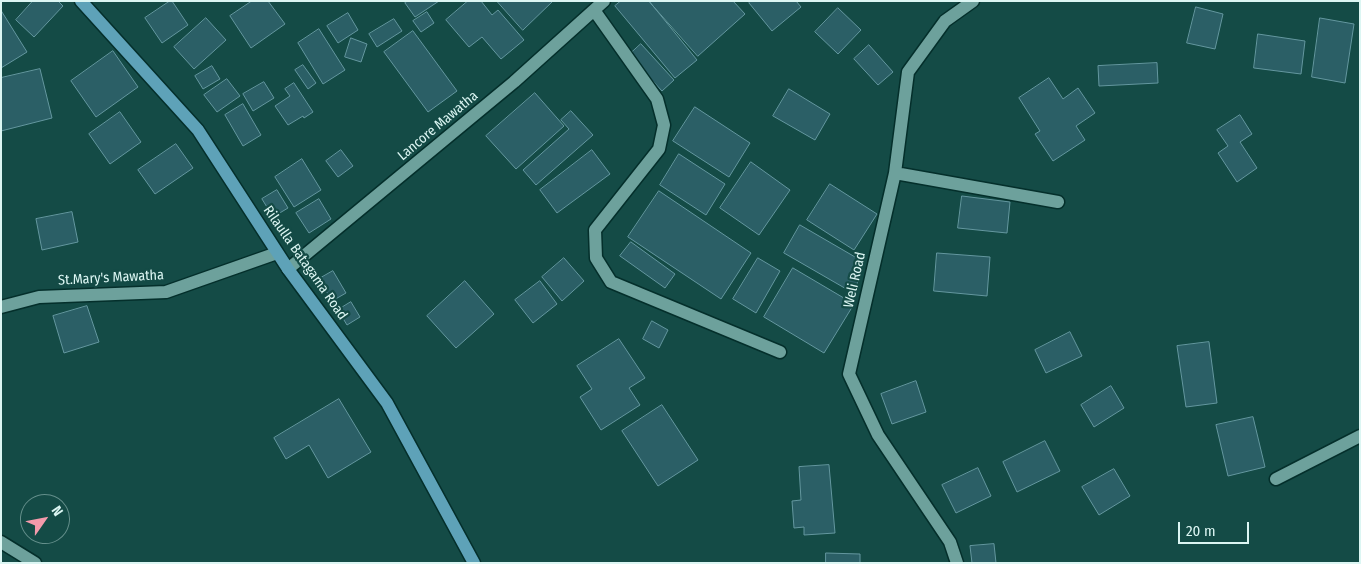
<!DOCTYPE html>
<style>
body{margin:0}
#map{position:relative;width:1361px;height:564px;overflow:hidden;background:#144b46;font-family:"Fira Sans Condensed",sans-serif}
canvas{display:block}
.frame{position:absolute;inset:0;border:2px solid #dcf6f3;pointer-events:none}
.north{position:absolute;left:20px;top:494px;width:50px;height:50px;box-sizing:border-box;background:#144b46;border:1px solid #648f8b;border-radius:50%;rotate:57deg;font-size:14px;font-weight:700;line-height:20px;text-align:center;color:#dcf6f3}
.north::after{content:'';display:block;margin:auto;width:18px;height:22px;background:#f39aab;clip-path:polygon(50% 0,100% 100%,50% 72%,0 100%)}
.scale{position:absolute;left:1178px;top:522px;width:71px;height:22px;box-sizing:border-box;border:2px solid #dcf6f3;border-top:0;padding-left:6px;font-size:15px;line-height:18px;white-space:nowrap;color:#dcf6f3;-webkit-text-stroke:4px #144b46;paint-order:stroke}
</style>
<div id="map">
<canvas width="1361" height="564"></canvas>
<div class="frame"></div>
<div class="north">N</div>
<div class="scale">20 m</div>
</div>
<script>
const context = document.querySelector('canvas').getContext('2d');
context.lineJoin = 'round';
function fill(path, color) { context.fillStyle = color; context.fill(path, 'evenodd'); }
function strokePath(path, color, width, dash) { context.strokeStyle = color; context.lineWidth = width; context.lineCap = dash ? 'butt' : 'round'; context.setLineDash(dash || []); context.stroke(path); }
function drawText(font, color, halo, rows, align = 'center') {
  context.font = font + ' "Fira Sans Condensed",sans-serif'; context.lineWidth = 4.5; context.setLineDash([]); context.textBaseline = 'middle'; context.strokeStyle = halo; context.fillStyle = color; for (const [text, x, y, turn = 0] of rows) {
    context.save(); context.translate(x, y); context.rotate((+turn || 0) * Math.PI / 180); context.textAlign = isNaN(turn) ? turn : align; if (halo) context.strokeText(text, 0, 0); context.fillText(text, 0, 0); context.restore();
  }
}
const building = new Path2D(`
 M33,1H58L63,6L34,37L16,20Z
 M170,1H172L188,25L162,43L145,18Z
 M252,1H268L285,24L251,48L230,16Z
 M408,1H439L415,17L405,3Z
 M468,1H481L492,15L498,10L524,40L501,59L482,37L469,47L446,20Z
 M497,1H553L523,30Z
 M621,1H649L697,60L675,78L615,6Z
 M649,1H733L745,14L698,56Z
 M751,1H796L801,7L772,31L749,3Z
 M1196,7L1223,14L1215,49L1187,43Z
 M838,8L861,30L838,54L815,32Z
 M2,12L27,52L1,68V13Z
 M427,12L434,23L421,32L413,21Z
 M348,13L358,30L338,43L327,26Z
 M206,18L226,40L194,69L174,47Z
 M1320,18L1354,24L1345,83L1312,77Z
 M394,19L402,31L377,47L369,34Z
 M319,29L345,70L323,84L298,43Z
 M413,31L457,91L428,112L384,52Z
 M1258,34L1305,41L1301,74L1254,68Z
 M351,38L367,44L361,62L345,57Z
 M641,44L674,80L662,91L629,55Z
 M869,45L893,72L878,85L854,59Z
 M113,51L138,87L96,117L71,81Z
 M1157,63L1158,83L1099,86L1098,66Z
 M303,65L316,83L308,89L295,70Z
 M212,66L220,79L203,89L195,76Z
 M40,69L52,118L1,131V78Z
 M1049,78L1063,99L1078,88L1095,113L1076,126L1085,140L1053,161L1035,134L1040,131L1019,98Z
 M227,79L240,96L217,112L204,95Z
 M264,82L274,98L253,111L243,94Z
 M294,83L313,112L304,118L303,116L288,125L275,106L290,96L285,89Z
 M789,89L830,114L815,140L773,116Z
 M535,93L564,126L516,169L486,136Z
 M243,104L261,135L243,146L225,115Z
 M695,107L750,143L729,177L673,141Z
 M571,111L593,135L536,185L523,170L569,129L561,120Z
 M120,112L141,142L110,164L89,134Z
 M1240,115L1252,134L1240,142L1257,168L1237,182L1218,153L1228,146L1217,130Z
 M176,144L193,168L155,194L138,170Z
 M341,150L353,166L338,177L326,161Z
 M592,150L610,174L557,213L540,190Z
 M679,154L725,184L706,215L660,185Z
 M302,159L321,190L294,207L275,177Z
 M751,162L790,190L759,235L720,208Z
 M830,184L877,214L854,250L807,220Z
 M277,190L288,208L273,217L262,199Z
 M659,191L751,253L721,299L628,237Z
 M962,196L1010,202L1007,233L958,228Z
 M319,199L331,219L309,233L296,213Z
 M72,212L78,242L42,250L36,219Z
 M800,225L862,261L855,294L784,253Z
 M631,242L675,274L665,288L620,256Z
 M937,253L990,257L987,296L934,291Z
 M564,258L584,281L562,301L542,277Z
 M758,258L780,271L756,313L733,299Z
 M793,268L854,304L824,353L764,317Z
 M333,271L346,293L332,301L319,279Z
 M465,281L494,314L456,348L427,316Z
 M540,281L557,304L533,323L515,300Z
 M351,302L360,317L347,325L338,310Z
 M87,306L99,342L64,353L53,316Z
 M652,321L668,330L659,348L643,339Z
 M1070,332L1082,356L1046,373L1035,350Z
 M619,339L645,378L629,388L640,405L601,430L580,397L592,389L577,366Z
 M1209,342L1217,403L1186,407L1177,346Z
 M916,381L926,412L892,424L881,394Z
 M1111,386L1124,408L1094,427L1081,405Z
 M339,399L371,452L328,478L309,445L286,459L274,438Z
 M662,405L698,460L658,486L622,431Z
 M1253,417L1265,467L1228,476L1216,425Z
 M1045,441L1060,471L1017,492L1003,462Z
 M829,465L835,533L804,535V527L794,528L792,501L801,500L799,467Z
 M978,468L991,496L956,513L942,485Z
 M1114,469L1130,496L1099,515L1082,487Z
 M994,544L996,563H972L970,546Z
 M826,553L860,554V563H826Z`);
const street = new Path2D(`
 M594,10L657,99L664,125L659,149L595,230L596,258L611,282L780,352
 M895,173L1058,202
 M288,269L514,82L604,1
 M1,307L39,297L166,292L277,253
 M1276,479L1360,436
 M1,542L35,563
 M957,563L950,542L878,435L849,374L895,173L908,72L945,21L973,1`);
const secondary = new Path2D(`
 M81,1L198,130L288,269L387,403L474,563`);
const streetNames = [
 ["Lancore Mawatha",438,126,-40],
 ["Rilaulla Batagama Road",305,263,55],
 ["St.Mary's Mawatha",111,278,-3],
 ["Weli Road",855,280,-77]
];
fill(building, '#2b5f66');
strokePath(building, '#64979f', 1);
strokePath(street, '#042f2b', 15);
strokePath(secondary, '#042f2b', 15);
strokePath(street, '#6da19c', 12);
strokePath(secondary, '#5ea2b8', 12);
drawText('14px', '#dcf6f3', '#144b46', streetNames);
</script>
